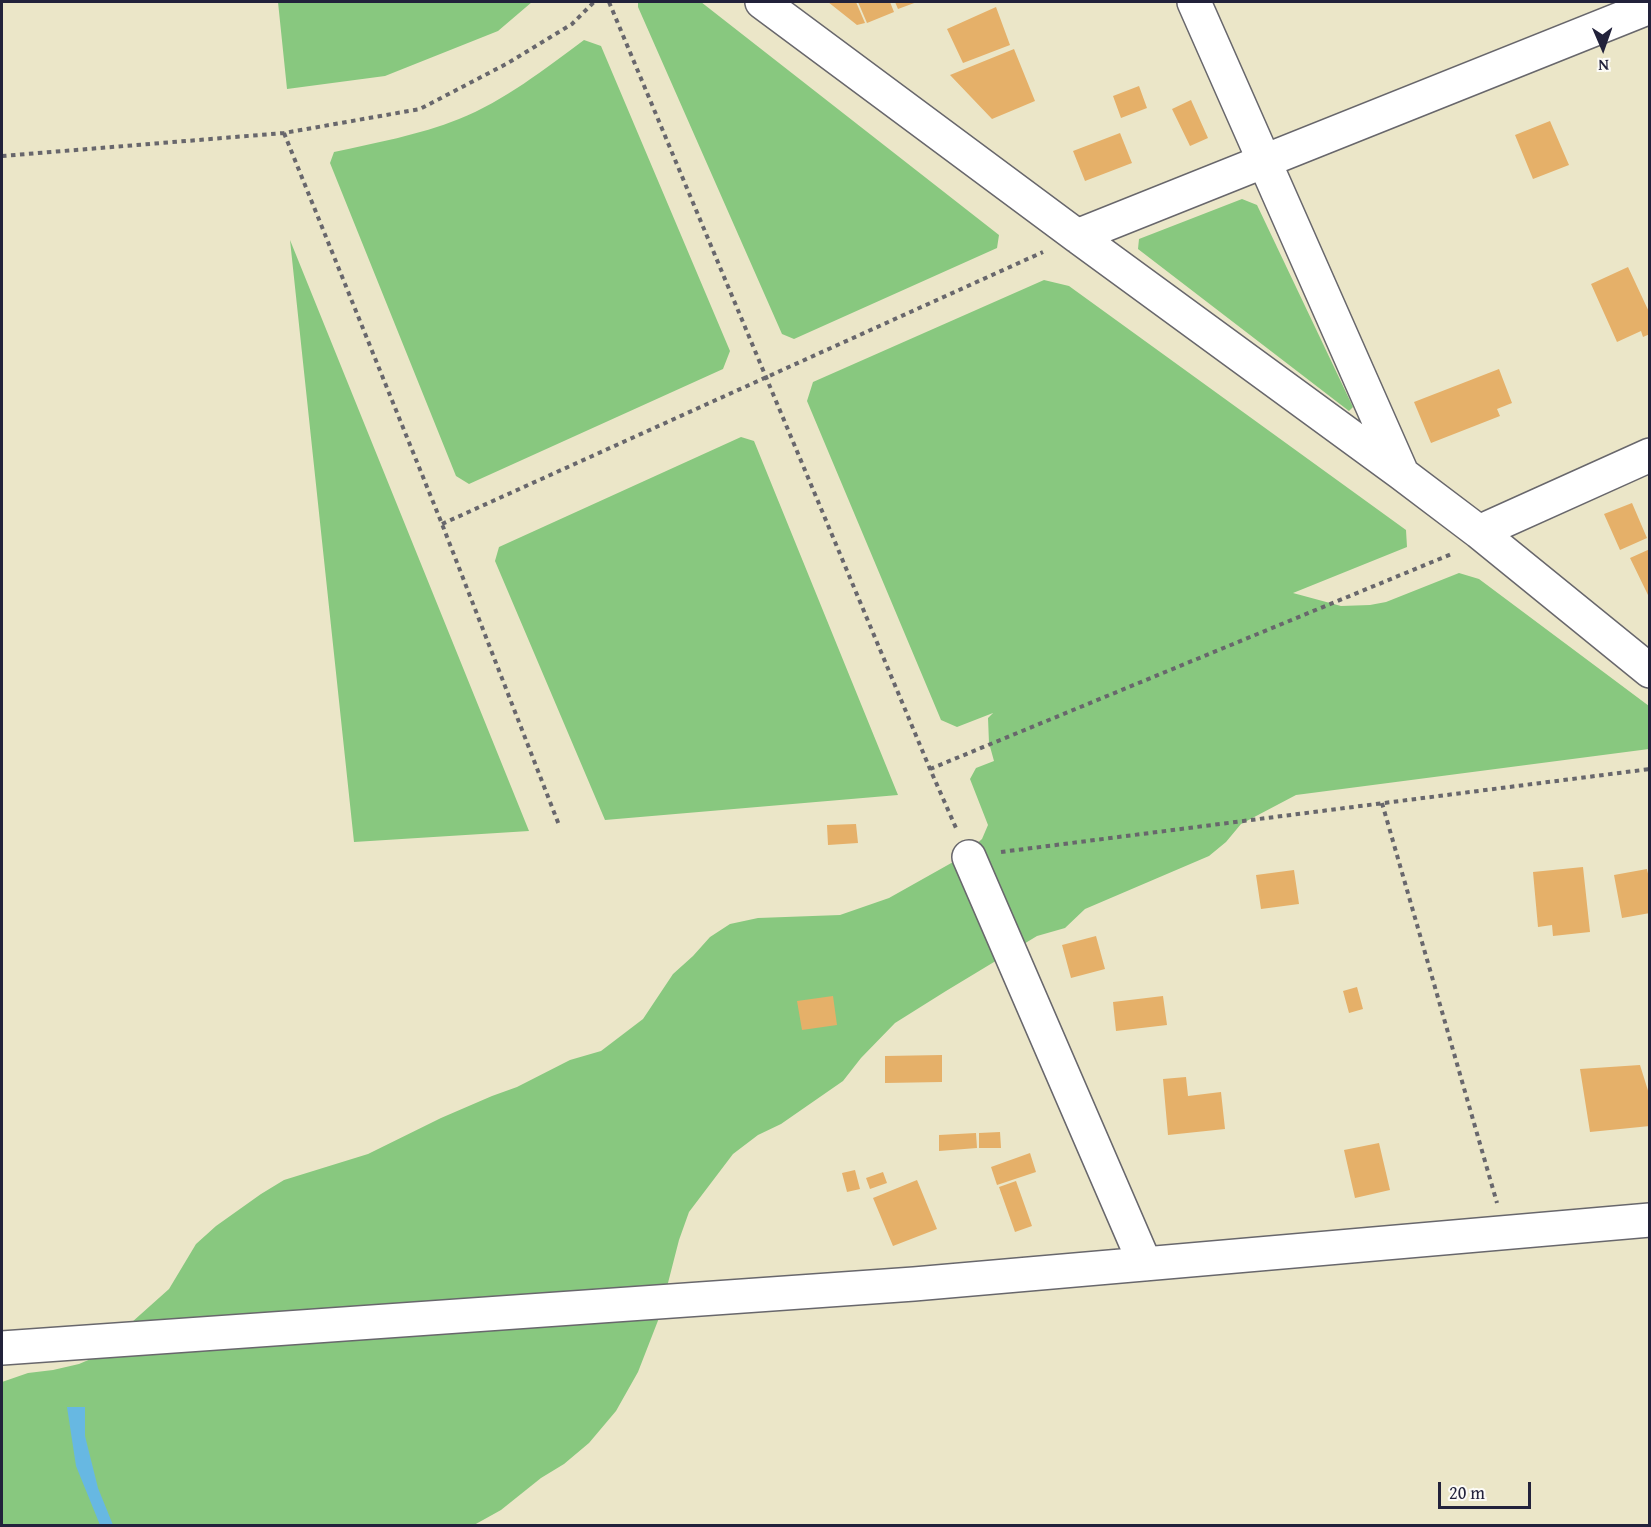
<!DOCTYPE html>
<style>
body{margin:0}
#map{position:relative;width:1651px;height:1527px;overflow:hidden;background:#ebe6c8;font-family:"Gentium Book Plus",serif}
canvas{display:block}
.frame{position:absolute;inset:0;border:3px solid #22223b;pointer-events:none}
.north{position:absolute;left:1573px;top:18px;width:60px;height:60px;-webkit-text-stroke:4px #fdfcf7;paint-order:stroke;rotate:178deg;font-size:16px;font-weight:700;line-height:24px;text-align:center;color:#22223b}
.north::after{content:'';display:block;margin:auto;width:21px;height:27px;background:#22223b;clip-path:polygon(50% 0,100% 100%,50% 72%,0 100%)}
.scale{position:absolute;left:1438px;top:1482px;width:93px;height:27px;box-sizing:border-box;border:3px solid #22223b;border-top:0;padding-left:8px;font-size:18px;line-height:21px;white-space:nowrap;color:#22223b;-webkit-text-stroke:4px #fdfcf7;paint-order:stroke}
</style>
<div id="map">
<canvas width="1651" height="1527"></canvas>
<div class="frame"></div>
<div class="north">N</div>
<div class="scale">20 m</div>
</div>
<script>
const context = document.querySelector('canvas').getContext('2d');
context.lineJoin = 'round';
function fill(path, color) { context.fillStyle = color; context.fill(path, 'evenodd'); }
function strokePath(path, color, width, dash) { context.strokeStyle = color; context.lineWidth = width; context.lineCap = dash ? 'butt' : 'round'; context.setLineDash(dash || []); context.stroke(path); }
const green = new Path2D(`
 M278,2H532L498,31L385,76L287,89Z
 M638,2H701L999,235L997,248L794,339L782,334L638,7Z
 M584,40L601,46L730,351L723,369L469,484L456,476L330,163L334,152C375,143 419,135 459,119C504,101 545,69 584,40Z
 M1242,199L1257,205L1353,407L1349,411L1138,249L1139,239Z
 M290,240L529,831L354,842Z
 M1044,280L1069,286L1406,530L1407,547L1293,593L1341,606L1370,605L1386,602L1459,573L1479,579L1649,706V749L1296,795L1241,824L1226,842L1209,856L1085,909L1065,928L1037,936L946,991L895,1023L861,1058L843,1081L781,1124L758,1135L733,1154L689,1212L679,1240L659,1318L638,1372L616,1411L589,1443L564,1464L541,1478L501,1510L474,1525H2V1382L28,1373L53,1370L79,1364L107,1352L122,1331L169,1289L196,1244L216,1226L261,1194L284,1180L368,1154L441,1118L492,1096L517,1087L570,1060L601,1051L643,1019L673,974L693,956L710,937L730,924L758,918L840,915L889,898L962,857L982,839L988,825L970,779L976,768L994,761L989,743L988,718L993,713L957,727L941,720L807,401L813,382Z
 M741,437L754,441L898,795L605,820L495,561L499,547Z`);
const water = new Path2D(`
 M67,1407H85V1436L98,1488L113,1525H100L76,1466Z`);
const building = new Path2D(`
 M828,2H856L865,23L857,25Z
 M858,2H890L894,12L867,23Z
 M895,2H917L898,9Z
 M996,7L1010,45L963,63L947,29Z
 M1014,49L1035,101L992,119L950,75Z
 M1139,86L1147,108L1121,118L1113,96Z
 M1191,100L1208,138L1190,146L1172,109Z
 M1550,121L1569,165L1533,179L1515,135Z
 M1120,133L1132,163L1085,181L1073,151Z
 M1628,267L1650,314V334L1643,337L1641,331L1617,342L1591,284Z
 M1499,369L1512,403L1497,409L1500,416L1431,443L1414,402Z
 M1632,503L1647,538L1620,550L1604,514Z
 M1650,549V595H1648L1630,558Z
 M856,824L858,843L828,845L827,825Z
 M1583,867L1590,932L1553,936L1552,925L1538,927L1533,872Z
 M1647,869L1650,883V913L1622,918L1614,875Z
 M1294,870L1299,904L1261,909L1256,875Z
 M1096,936L1105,969L1071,978L1062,945Z
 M1357,987L1363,1009L1349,1013L1343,991Z
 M833,996L837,1025L802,1030L797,1001Z
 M1163,996L1167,1025L1116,1031L1113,1002Z
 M942,1055V1082L885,1083V1056Z
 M1640,1065L1650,1097V1126L1590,1132L1580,1069Z
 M1186,1077L1188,1096L1221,1092L1225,1129L1168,1135L1163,1079Z
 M1000,1132L1001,1148H979V1133Z
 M976,1133L977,1148L939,1151V1135Z
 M1379,1143L1390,1190L1355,1198L1344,1150Z
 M1030,1153L1036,1172L997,1185L991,1167Z
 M855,1170L860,1189L847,1192L842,1173Z
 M883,1172L887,1183L870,1189L866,1178Z
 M917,1180L937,1229L893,1246L873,1198Z
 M1016,1181L1032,1226L1015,1232L999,1187Z`);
const path = new Path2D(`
 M609,2L930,769L956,828
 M284,133L442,524L559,825
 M2,156L284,133L420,109L508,63L572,24L594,2
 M442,524L1043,252
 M930,769L1454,553
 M1382,803L1497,1203
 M1001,852L1650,769`);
const minor = new Path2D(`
 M762,2L1077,236L1401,473L1479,532L1650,671
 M1194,2L1401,471
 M1077,236L1650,7
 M1479,532L1650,455
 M969,857L1145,1264
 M2,1348L914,1284L1650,1220`);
fill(green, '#88c87f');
fill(water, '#67b8e2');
fill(building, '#e5b069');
strokePath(minor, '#68676c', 36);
strokePath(path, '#68676c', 4, [4.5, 4.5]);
strokePath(minor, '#fff', 33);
</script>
